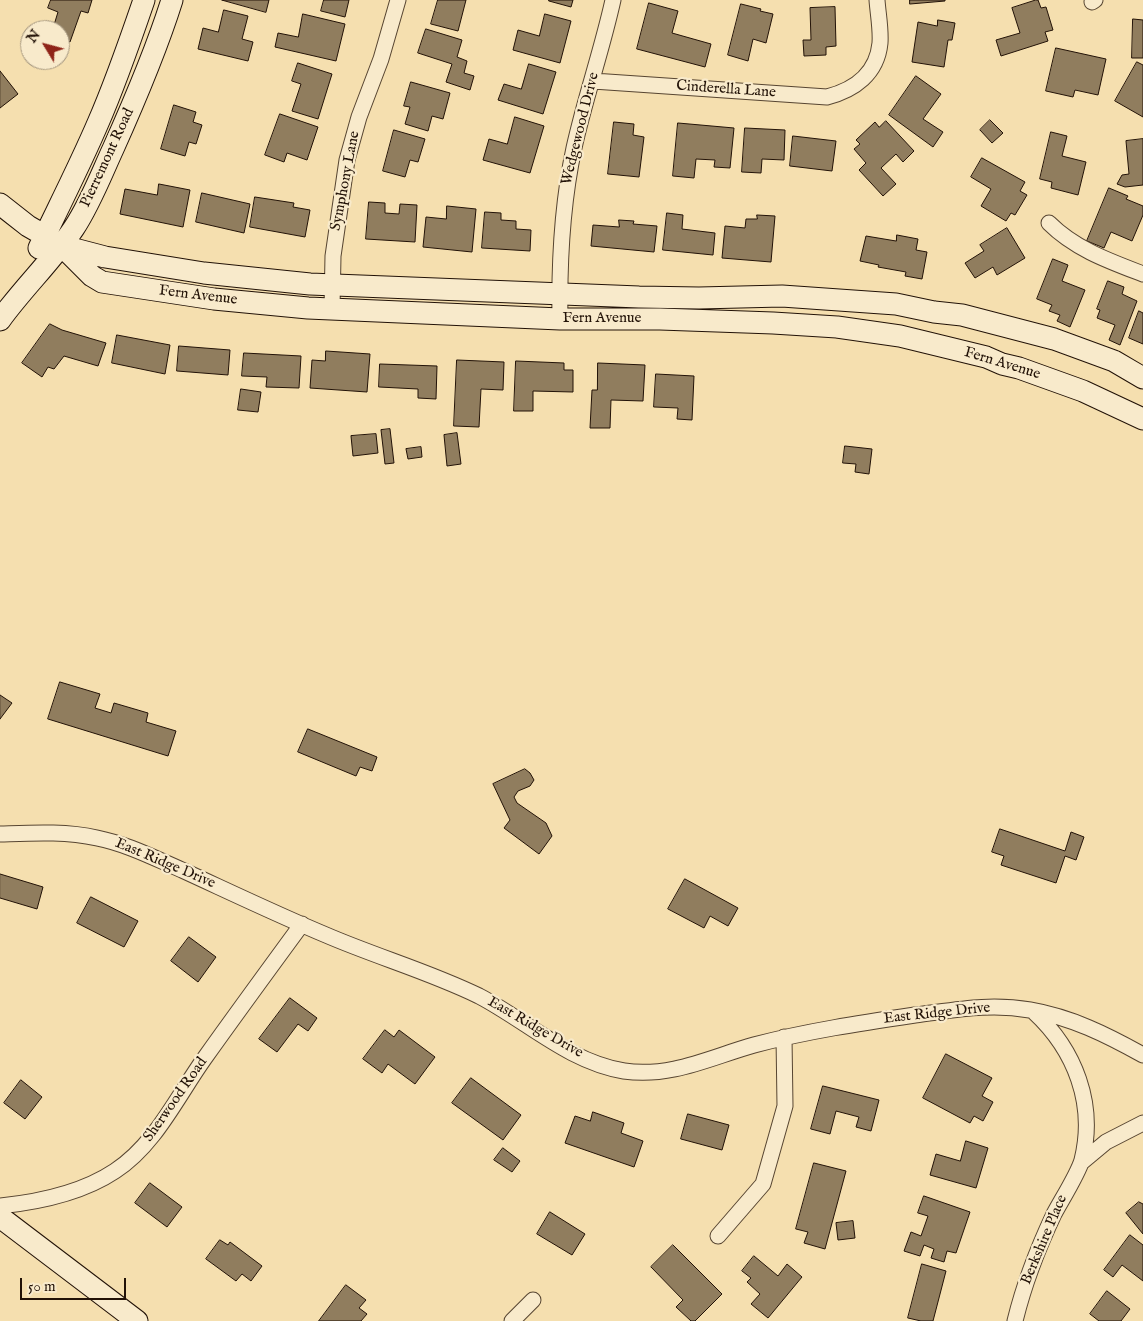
<!DOCTYPE html>
<style>
body{margin:0}
#map{position:relative;width:1143px;height:1321px;overflow:hidden;background:#f5dfaf;font-family:"IM FELL English",serif}
canvas{display:block}
.north{position:absolute;left:20px;top:20px;width:50px;height:50px;box-sizing:border-box;background:#f8eacb;border:1px solid #a2947d;border-radius:50%;rotate:307deg;font-size:14px;font-weight:700;line-height:20px;text-align:center;color:#221207}
.north::after{content:'';display:block;margin:auto;width:18px;height:22px;background:#8f2418;clip-path:polygon(50% 0,100% 100%,50% 72%,0 100%)}
.scale{position:absolute;left:20px;top:1278px;width:106px;height:22px;box-sizing:border-box;border:2px solid #221207;border-top:0;padding-left:6px;font-size:15px;line-height:18px;white-space:nowrap;color:#221207;-webkit-text-stroke:4px #f8eacb;paint-order:stroke}
</style>
<div id="map">
<canvas width="1143" height="1321"></canvas>
<div class="north">N</div>
<div class="scale">50 m</div>
</div>
<script>
const context = document.querySelector('canvas').getContext('2d');
context.lineJoin = 'round';
function fill(path, color) { context.fillStyle = color; context.fill(path, 'evenodd'); }
function strokePath(path, color, width, dash) { context.strokeStyle = color; context.lineWidth = width; context.lineCap = dash ? 'butt' : 'round'; context.setLineDash(dash || []); context.stroke(path); }
function drawText(font, color, halo, rows, align = 'center') {
  context.font = font + ' "IM FELL English",serif'; context.lineWidth = 4.5; context.setLineDash([]); context.textBaseline = 'middle'; context.strokeStyle = halo; context.fillStyle = color; for (const [text, x, y, turn = 0] of rows) {
    context.save(); context.translate(x, y); context.rotate((+turn || 0) * Math.PI / 180); context.textAlign = isNaN(turn) ? turn : align; if (halo) context.strokeText(text, 0, 0); context.fillText(text, 0, 0); context.restore();
  }
}
const building = new Path2D(`
 M51,0H92L88,13L81,11L70,42L60,38L62,28L54,25L58,12L48,8Z
 M222,0H269L266,12Z
 M324,0H349L345,17L321,11Z
 M438,0H466L458,31L431,24Z
 M549,0H573L571,7L549,1Z
 M910,0H945V1L910,4Z
 M1036,0H1038L1041,8L1046,7L1053,30L1045,32L1048,41L1001,56L996,40L1020,33L1012,8Z
 M649,3L678,11L672,33L711,44L705,67L637,49Z
 M741,4L761,9L760,11L773,14L766,43L753,39L748,61L728,55Z
 M835,7L836,46L826,47V55L804,56L803,40H811L810,8Z
 M224,10L248,16L242,39L253,42L248,61L198,49L203,28L218,32Z
 M303,14L345,24L336,61L275,47L278,33L298,37Z
 M545,14L571,21L560,63L513,50L518,30L539,36Z
 M1133,19L1143,20V58H1132Z
 M938,20L955,23L952,40H948L944,67L912,62L918,22L937,26Z
 M426,29L462,40L457,57L467,61L464,73L474,76L470,90L446,82L452,64L418,53Z
 M1056,48L1106,59L1098,95L1075,90L1073,97L1046,91Z
 M1137,62L1143,65V117L1115,101Z
 M298,63L332,74L318,119L292,111L301,84L292,81Z
 M529,64L556,72L543,114L498,100L504,84L521,89Z
 M0,71L18,94L0,108Z
 M916,76L941,94L923,119L943,132L933,147L889,115Z
 M411,82L450,93L443,119L432,116L428,131L405,124L410,107L404,106Z
 M174,105L196,112L193,122L202,125L196,144L189,142L185,156L161,149Z
 M280,114L318,127L307,160L287,153L284,162L265,155Z
 M515,117L544,126L530,173L483,160L489,139L507,144Z
 M990,120L1003,133L992,143L980,130Z
 M886,121L914,151L903,162L896,154L881,168L896,184L883,196L859,170L866,163L854,149L860,144L856,140L875,122L879,127Z
 M614,122L634,124L633,135L644,137L639,177L608,174Z
 M678,123L734,128L730,168L714,167L715,160L696,159L694,178L673,176Z
 M745,128L785,130L784,160L762,159L761,173L742,172Z
 M394,130L425,139L418,162L410,160L405,177L383,171Z
 M1051,132L1067,136L1062,156L1086,162L1078,195L1051,188L1052,182L1040,179Z
 M793,136L836,141L832,171L790,166Z
 M1143,139V185L1125,187L1117,184L1122,175L1129,174L1126,141Z
 M982,158L1025,182L1020,191L1027,195L1015,215L1011,213L1006,221L981,206L991,189L971,177Z
 M159,184L190,190L183,227L120,214L125,189L157,195Z
 M1109,188L1128,196L1126,199L1143,206V215L1132,241L1111,232L1104,248L1087,241Z
 M202,193L250,204L244,233L196,222Z
 M255,197L294,203L293,207L310,210L305,237L250,227Z
 M369,202L385,203V213L399,214L400,204L417,205L415,242L366,239Z
 M447,206L476,209L472,252L423,247L426,217L446,219Z
 M485,212L501,213V220L516,221V229L531,230L530,251L482,248Z
 M667,213L683,215L682,229L715,233L713,255L663,250Z
 M757,215L775,216L771,262L722,258L725,226L745,228L746,219H757Z
 M619,220L634,221L633,224L657,226L654,252L591,246L593,225L619,227Z
 M1007,228L1025,258L997,275L993,267L975,278L965,263L984,251L980,245Z
 M897,235L918,239L916,250L927,252L922,279L905,276L906,272L878,267L879,265L860,261L866,236L896,241Z
 M1053,259L1068,265L1062,281L1085,290L1070,327L1057,321L1060,315L1049,311L1052,305L1037,299Z
 M1108,281L1124,287L1122,294L1137,301L1120,345L1109,340L1115,325L1097,318L1100,310L1097,309Z
 M1139,311L1143,313V344L1129,338Z
 M50,324L62,330L106,343L98,366L64,356L54,369L48,367L42,377L22,363Z
 M117,335L170,345L165,374L112,363Z
 M179,346L230,350L228,375L177,371Z
 M326,351L370,354L367,392L310,388L312,360L325,361Z
 M244,353L301,356L299,388L266,387L267,377L242,376Z
 M457,360L504,362L503,390L481,389L479,427L454,426Z
 M516,361L564,363V370H573V392L533,391V411H514Z
 M598,363L645,365L643,401L611,400L610,428H590L592,390H597Z
 M380,364L437,366L436,399L418,398V389L379,387Z
 M656,374L694,376L692,420L677,419L678,408L654,407Z
 M241,389L261,392L258,412L238,410Z
 M390,429L394,463L385,464L381,430Z
 M457,433L461,464L447,466L444,435Z
 M376,434L378,453L353,456L351,436Z
 M845,446L872,449L869,474L855,472L856,464L843,463Z
 M421,447L422,457L408,459L406,449Z
 M60,682L100,694L95,708L111,713L114,703L148,713L146,722L176,731L168,756L48,719Z
 M0,695L12,703L0,719Z
 M308,729L377,757L372,771L360,767L356,776L298,752Z
 M525,769L530,773L534,780L530,786L518,791L514,797L517,803L546,823L552,836L539,854L504,828L510,820L493,784Z
 M1000,829L1065,851L1071,832L1084,837L1076,860L1065,856L1056,883L1001,865L1004,856L992,852Z
 M0,874L43,887L37,909L0,898Z
 M685,879L738,908L728,926L710,916L704,928L668,909Z
 M91,897L138,921L124,947L77,923Z
 M189,937L216,957L198,982L171,961Z
 M290,998L317,1018L308,1031L298,1024L277,1052L259,1039Z
 M385,1030L394,1037L399,1030L435,1057L415,1084L388,1064L382,1073L363,1059Z
 M946,1054L992,1078L982,1096L993,1102L983,1121L974,1116L970,1123L923,1098Z
 M471,1078L521,1115L503,1140L452,1103Z
 M21,1080L42,1097L25,1119L4,1103Z
 M823,1086L879,1100L871,1131L856,1127L859,1117L836,1111L830,1134L811,1129Z
 M593,1112L624,1123L621,1133L643,1141L634,1167L565,1143L575,1116L590,1121Z
 M688,1114L729,1125L722,1150L681,1139Z
 M966,1141L988,1148L976,1188L930,1175L936,1154L960,1161Z
 M503,1148L520,1161L512,1172L494,1160Z
 M814,1163L846,1171L825,1249L804,1243L808,1232L796,1229Z
 M150,1183L182,1207L167,1227L135,1203Z
 M924,1196L970,1212L956,1253L947,1251L944,1262L931,1258L934,1249L924,1245L920,1256L904,1251L911,1232L921,1236L928,1216L918,1213Z
 M1139,1202L1143,1204V1234L1126,1213Z
 M550,1212L585,1234L572,1255L537,1234Z
 M853,1221L855,1238L838,1240L836,1223Z
 M1130,1235L1143,1245V1281L1122,1265L1113,1277L1104,1270Z
 M220,1240L228,1245L230,1242L262,1266L251,1281L242,1274L236,1281L206,1259Z
 M673,1245L722,1294L695,1321H691L676,1307L683,1300L651,1267Z
 M754,1256L778,1276L787,1264L802,1277L768,1318L751,1304L760,1294L747,1282L751,1278L742,1271Z
 M922,1264L946,1271L933,1321H921L908,1318Z
 M346,1285L366,1300L359,1308L367,1314L361,1321H319Z
 M1107,1291L1130,1309L1121,1321H1099L1090,1314Z`);
const street = new Path2D(`
 M1092,2L1095,0
 M593,81L827,97C854,90 877,74 880,43C881,29 878,14 877,0
 M1049,223C1075,249 1109,261 1143,274
 M332,308L333,256L347,160L359,117L381,59L398,0
 M560,319C559,261 562,204 574,148C585,98 602,50 613,0
 M0,834C32,833 65,831 97,838C127,844 154,858 182,870C230,892 278,915 326,935C377,957 430,972 479,996C527,1021 569,1062 624,1071C671,1078 711,1057 754,1045C807,1031 861,1023 915,1015C956,1010 989,1003 1030,1010C1071,1017 1107,1035 1143,1055
 M1082,1162L1106,1142L1143,1123
 M0,1206C39,1202 82,1193 115,1171C155,1145 177,1097 204,1059C236,1014 269,969 302,924
 M718,1236L763,1184L785,1106L784,1037
 M512,1321L533,1300
 M1015,1321C1024,1284 1038,1248 1054,1214C1062,1199 1078,1174 1082,1160C1096,1104 1075,1050 1034,1012`);
const secondary = new Path2D(`
 M0,204L28,226L61,245L92,276L102,282L214,299L308,308L560,319H660L773,323L837,327L900,336L986,357L1002,364L1019,368L1083,391L1143,419
 M63,246L105,257L204,273L310,284L639,297L699,298L782,296L896,304L934,312L962,315L1054,339L1114,361L1143,378
 M39,248C59,206 80,165 98,123C116,82 130,41 144,0
 M0,320C23,288 52,261 74,228C90,204 101,175 113,149C135,100 156,51 172,0
 M0,1217L137,1321`);
const streetNames = [
 ["Cinderella Lane",726,90,4],
 ["Wedgewood Drive",581,129,-76],
 ["Pierremont Road",108,158,-65],
 ["Symphony Lane",346,181,-79],
 ["Fern Avenue",198,296,7],
 ["Fern Avenue",602,319],
 ["Fern Avenue",1002,364,17],
 ["East Ridge Drive",165,864,23],
 ["East Ridge Drive",937,1014,-6],
 ["East Ridge Drive",535,1028,30],
 ["Sherwood Road",176,1100,-55],
 ["Berkshire Place",1045,1240,-67]
];
fill(building, '#907d5e');
strokePath(building, '#221207', 1);
strokePath(street, '#574531', 17);
strokePath(secondary, '#221207', 23);
strokePath(street, '#f8eacb', 15);
strokePath(secondary, '#f8eacb', 21);
drawText('15px', '#221207', '#f8eacb', streetNames);
</script>
